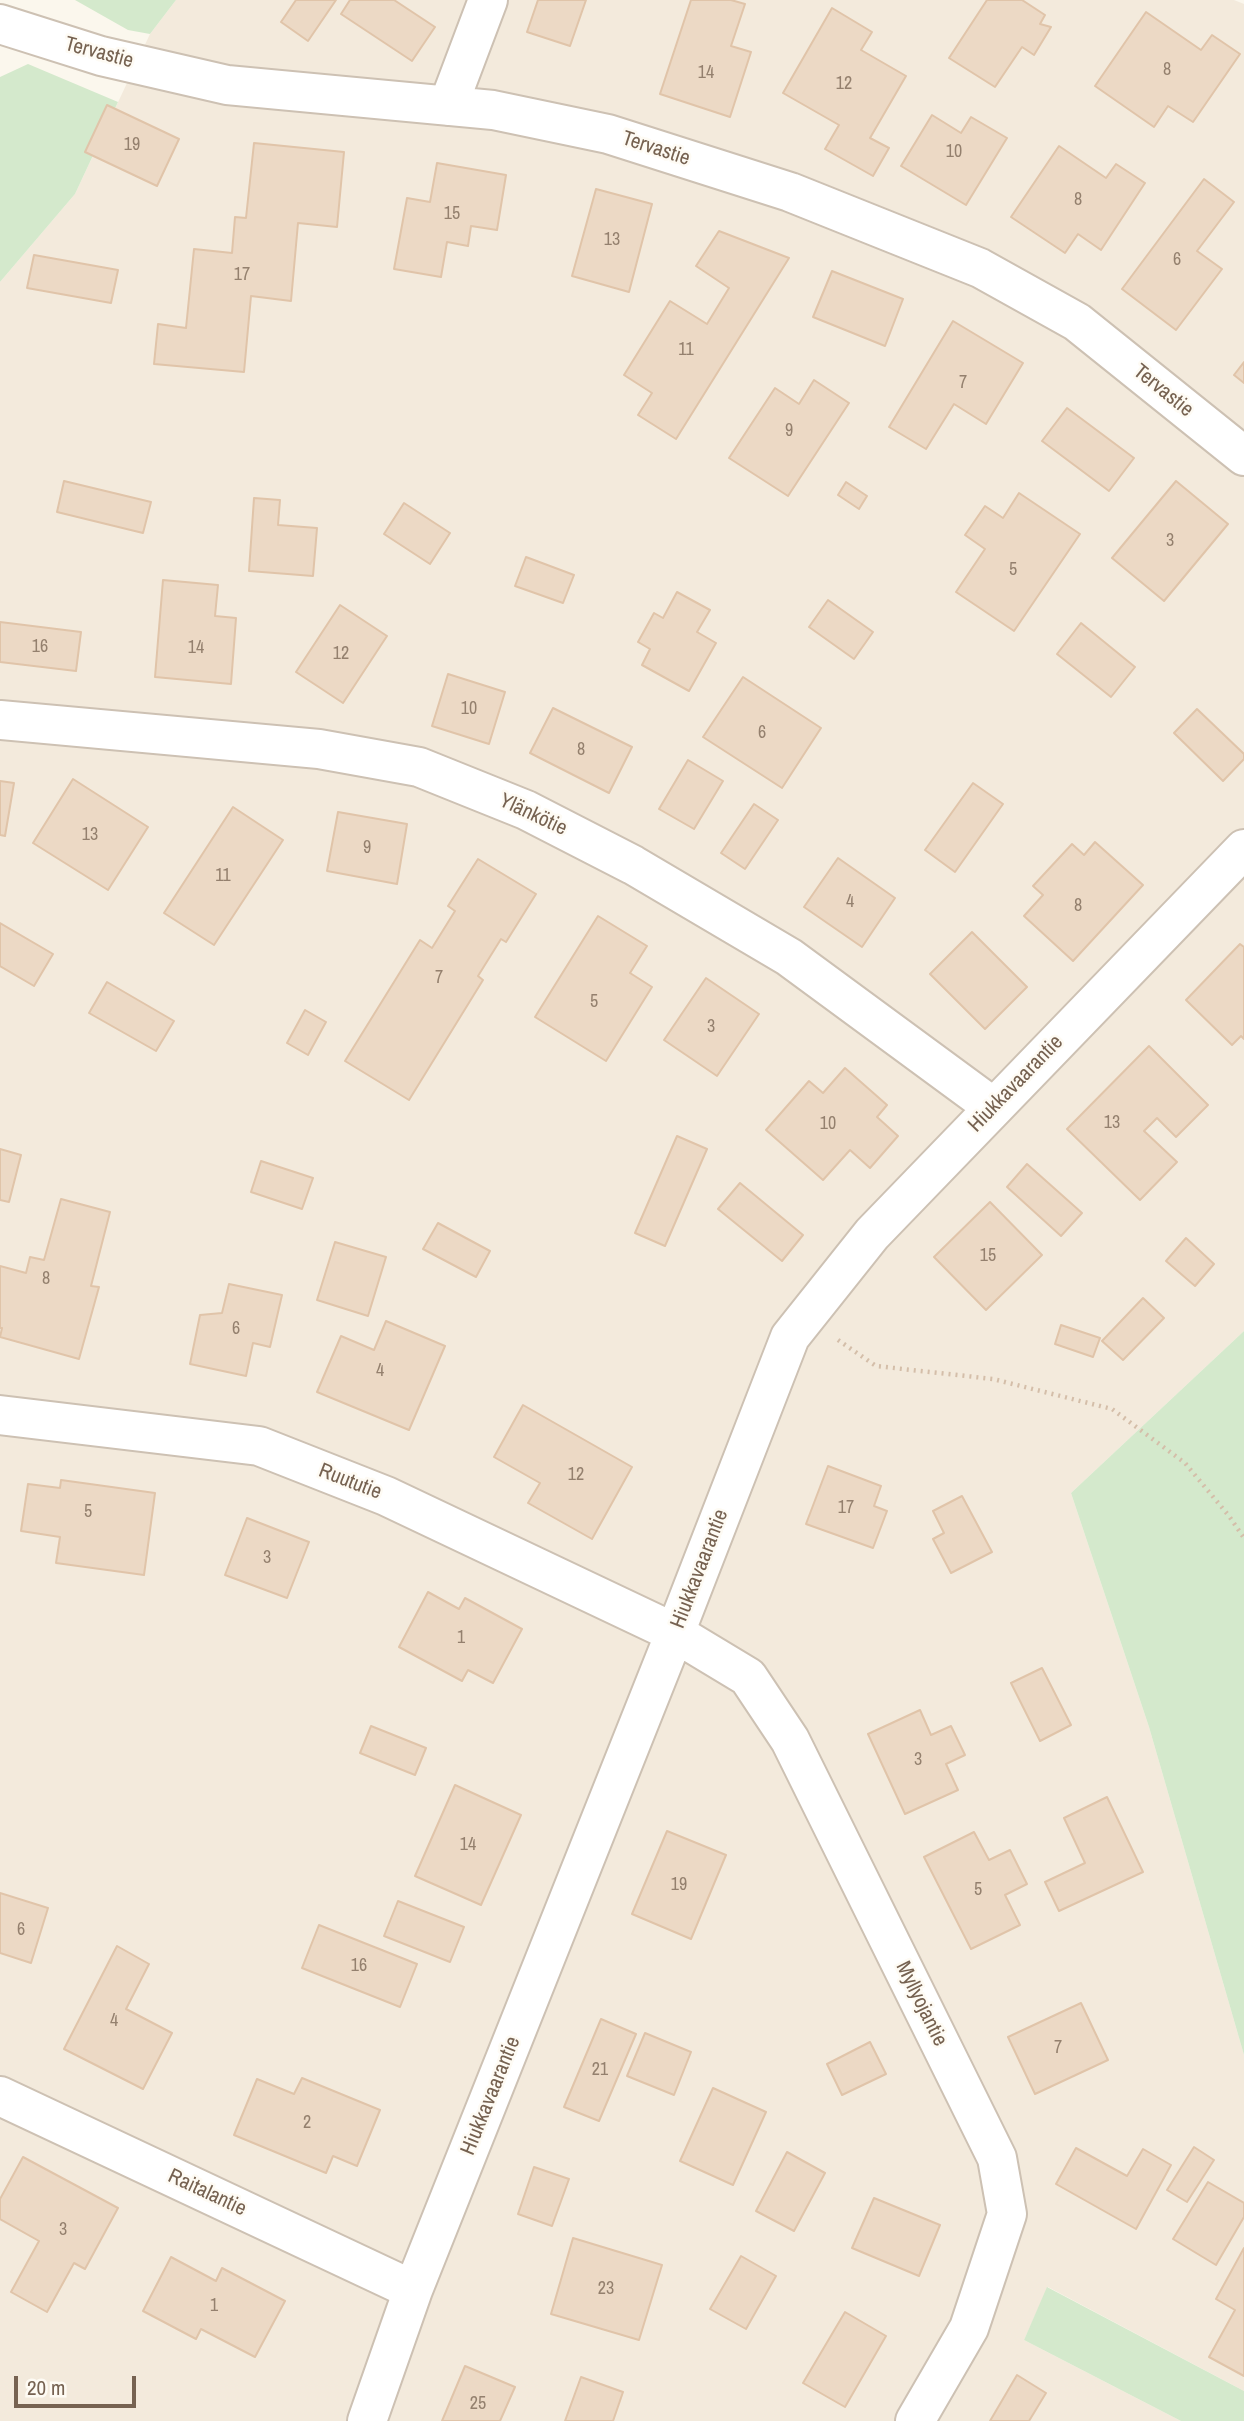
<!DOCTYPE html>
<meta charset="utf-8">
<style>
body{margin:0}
#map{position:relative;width:1244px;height:2421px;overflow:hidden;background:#fbf7ed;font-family:"Archivo Narrow",sans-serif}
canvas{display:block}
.scale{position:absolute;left:14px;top:2376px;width:122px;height:32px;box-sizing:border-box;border:4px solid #766251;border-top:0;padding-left:9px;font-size:21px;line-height:24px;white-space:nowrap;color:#766251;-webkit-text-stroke:5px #fefbf4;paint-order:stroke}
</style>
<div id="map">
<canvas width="1244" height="2421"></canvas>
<div class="scale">20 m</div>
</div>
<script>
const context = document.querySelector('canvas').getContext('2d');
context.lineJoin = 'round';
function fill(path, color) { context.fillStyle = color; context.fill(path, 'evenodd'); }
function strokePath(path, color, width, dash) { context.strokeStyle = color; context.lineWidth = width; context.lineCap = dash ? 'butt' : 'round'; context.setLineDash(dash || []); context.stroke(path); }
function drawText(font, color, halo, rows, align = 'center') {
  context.font = font + ' "Archivo Narrow",sans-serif'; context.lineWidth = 5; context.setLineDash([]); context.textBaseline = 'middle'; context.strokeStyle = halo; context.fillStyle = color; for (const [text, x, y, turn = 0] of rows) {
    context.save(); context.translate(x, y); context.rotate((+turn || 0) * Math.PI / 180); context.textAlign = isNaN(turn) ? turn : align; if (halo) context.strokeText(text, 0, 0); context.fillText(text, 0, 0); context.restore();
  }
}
const residential = new Path2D(`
 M176,0H1234L1244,4V1331L1071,1493L1149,1727L1244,2055V2391L1048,2287L1024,2340L1181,2421H0V282L75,194L150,34Z`);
const green = new Path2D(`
 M75,0H176L150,34L128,30Z
 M28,64L118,102L75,194L0,282V77Z
 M1244,1331V2055L1149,1727L1071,1493Z
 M1047,2287L1244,2391V2421H1181L1024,2340Z`);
const building = new Path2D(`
 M296,0H336L308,41L281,22Z
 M350,0H394L435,27L412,61L341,14Z
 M538,0H586L570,46L527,32Z
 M691,0H731L745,4L731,46L751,52L730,117L660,94Z
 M987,0H1022L1045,15L1040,24L1051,27L1034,55L1022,47L995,87L949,58Z
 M832,8L872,32L861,50L906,76L870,138L889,148L873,176L825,149L839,125L783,93Z
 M1146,12L1201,50L1212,35L1240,54L1193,122L1168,106L1154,127L1095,86Z
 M107,105L179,139L157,186L85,152Z
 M932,115L961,133L971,117L1007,138L966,205L901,166Z
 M254,143L344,152L337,227L298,223L291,301L251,296L244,372L154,364L158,324L186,328L194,249L232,253L235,217L246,218Z
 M1059,146L1106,178L1116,164L1145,183L1101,250L1078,234L1065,253L1011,217Z
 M437,163L506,175L497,230L471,226L468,246L447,242L441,277L394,269L407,198L430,202Z
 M1204,179L1234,202L1197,251L1222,269L1176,330L1122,289Z
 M596,189L652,204L629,292L572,276Z
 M719,231L789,258L676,439L638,415L652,393L624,375L670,301L707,324L729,288L696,266Z
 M34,255L118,270L111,303L27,288Z
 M832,271L903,299L885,346L813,317Z
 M953,321L1023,363L986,424L954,404L926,449L889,427Z
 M1244,362V383L1234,375Z
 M814,380L849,403L788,496L729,458L775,388L799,404Z
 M1067,408L1134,458L1109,491L1042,441Z
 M64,481L151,502L143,533L57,512Z
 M1176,481L1228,524L1164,601L1112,558Z
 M846,482L867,496L859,509L838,495Z
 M1019,493L1080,534L1014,631L956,592L985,549L965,535L985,506L1003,518Z
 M254,498L280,500L278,525L317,528L313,576L249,571Z
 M404,503L450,533L430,564L384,534Z
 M526,557L574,575L563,603L515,586Z
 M163,580L218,585L215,616L236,618L231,684L155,677Z
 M677,592L710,610L697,632L716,643L689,691L642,665L650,649L638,642L654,613L663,618Z
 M828,600L873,632L854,659L809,627Z
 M340,605L387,636L343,703L296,672Z
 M0,622L81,632L76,671L0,662Z
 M1081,623L1135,667L1111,697L1057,654Z
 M448,674L505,692L489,744L432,726Z
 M743,677L821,728L782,788L703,737Z
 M553,708L632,747L609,793L530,753Z
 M1197,709L1244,754V759L1223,781L1174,733Z
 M688,760L723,781L694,829L659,809Z
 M73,779L148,827L108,890L33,843Z
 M0,781L14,783L5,836L0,835Z
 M973,783L1003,804L955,872L925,850Z
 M754,804L778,820L745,869L721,853Z
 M233,807L283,840L214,945L164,913Z
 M338,812L407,824L397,884L327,871Z
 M1095,842L1143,885L1073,961L1024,916L1043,895L1033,886L1072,844L1084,855Z
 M838,858L895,898L862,947L804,907Z
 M478,859L536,894L506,942L501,939L478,976L483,980L409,1100L345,1061L420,940L432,948L455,911L448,906Z
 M598,916L647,946L630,973L652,987L606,1061L535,1017Z
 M0,923L53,954L34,986L0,966Z
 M972,932L1027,987L985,1029L930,974Z
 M1240,944L1244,947V1039L1241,1036L1232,1045L1186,1000Z
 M706,978L759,1014L717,1076L664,1040Z
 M107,982L174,1021L156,1051L89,1013Z
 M305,1010L326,1022L308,1055L287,1043Z
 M1149,1046L1208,1105L1176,1137L1157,1118L1144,1131L1177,1162L1140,1200L1067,1129Z
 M845,1068L887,1105L877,1117L898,1136L870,1168L850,1150L823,1180L766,1130L809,1081L823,1093Z
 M677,1136L707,1149L665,1246L635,1233Z
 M0,1149L21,1155L9,1202L0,1200Z
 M261,1161L313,1178L302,1209L251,1192Z
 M1027,1164L1082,1213L1061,1236L1007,1187Z
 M740,1183L803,1235L782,1261L718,1209Z
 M61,1199L110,1212L91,1286L99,1287L79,1359L0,1337L2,1328H0V1266L26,1273L30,1257L44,1260Z
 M990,1202L1042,1255L986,1310L934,1257Z
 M438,1223L490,1251L476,1277L423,1249Z
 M1186,1238L1214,1264L1195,1286L1166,1261Z
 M335,1242L386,1257L368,1316L317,1300Z
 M229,1284L282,1295L270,1347L253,1343L246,1376L190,1364L200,1315L222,1313Z
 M1143,1298L1164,1318L1123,1360L1102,1341Z
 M386,1321L445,1346L409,1430L317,1392L341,1336L374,1350Z
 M1061,1325L1100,1338L1093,1357L1055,1344Z
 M523,1405L632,1467L592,1539L528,1503L540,1483L494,1457Z
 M828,1466L881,1486L874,1506L887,1511L873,1548L806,1524Z
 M61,1480L155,1493L144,1575L56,1563L60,1537L21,1531L28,1484L60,1488Z
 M962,1496L992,1552L951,1573L933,1539L944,1533L933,1511Z
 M247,1518L309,1542L287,1598L225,1575Z
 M428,1592L459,1609L465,1598L522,1629L493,1683L468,1670L462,1681L399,1647Z
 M1042,1668L1071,1725L1040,1741L1011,1683Z
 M920,1710L931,1735L951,1726L965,1755L946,1764L958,1790L905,1814L868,1734Z
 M371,1726L426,1748L415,1775L360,1753Z
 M455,1785L521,1815L481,1905L415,1876Z
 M1107,1797L1143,1872L1059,1911L1045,1882L1085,1863L1064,1818Z
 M667,1831L726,1855L691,1939L632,1914Z
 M974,1832L989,1860L1010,1850L1027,1884L1005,1895L1020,1925L971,1949L924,1857Z
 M0,1893L48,1908L31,1963L0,1953Z
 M398,1901L464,1927L450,1962L384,1936Z
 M319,1925L417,1964L400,2007L302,1968Z
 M117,1946L149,1964L126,2009L172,2033L143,2089L64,2049Z
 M1081,2003L1108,2060L1035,2094L1008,2037Z
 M601,2019L636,2034L599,2121L564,2107Z
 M645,2033L691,2052L674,2095L627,2076Z
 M870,2042L886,2074L842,2095L827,2064Z
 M302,2078L380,2110L357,2166L333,2156L326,2173L234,2135L257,2079L294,2094Z
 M713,2088L766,2112L733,2185L680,2161Z
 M1194,2147L1214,2160L1187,2202L1167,2190Z
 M1076,2148L1127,2176L1143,2149L1171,2165L1136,2229L1056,2184Z
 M787,2152L825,2173L794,2231L756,2211Z
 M23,2157L118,2208L85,2269L74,2263L47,2312L11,2292L39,2241L0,2219V2199Z
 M534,2167L569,2179L552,2226L518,2214Z
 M1208,2182L1244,2203V2217L1216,2265L1173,2239Z
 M874,2198L940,2225L919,2276L852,2248Z
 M573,2238L662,2265L639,2340L551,2314Z
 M1244,2248V2376L1209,2357L1235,2310L1216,2299Z
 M741,2256L776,2276L746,2329L710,2309Z
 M171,2257L216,2281L222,2268L285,2301L255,2357L201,2329L196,2339L143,2311Z
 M845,2312L886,2336L845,2407L803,2383Z
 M465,2366L515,2387L500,2421H442Z
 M1017,2375L1046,2393L1029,2421H990Z
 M581,2377L623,2392L613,2421H565Z`);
const path = new Path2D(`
 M838,1340L876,1366L993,1379L1112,1409L1185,1463L1229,1516L1244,1538`);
const minor = new Path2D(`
 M0,24L101,56L227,85L493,110L608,134L790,192L980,268L1077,322L1244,456
 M448,106L488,0
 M0,720L319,749L419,767L526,810L633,865L789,957L993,1107
 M0,1415L259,1446L386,1496L675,1633L748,1677L790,1740L997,2158L1007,2214L969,2328L915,2421
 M0,2096L413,2290
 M367,2421L413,2290L675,1633L790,1337L872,1234L1244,849`);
const numberNames = [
 ["8",1167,70],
 ["14",706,73],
 ["12",844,84],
 ["19",132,145],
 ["10",954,152],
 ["8",1078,200],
 ["15",452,214],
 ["13",612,240],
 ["6",1177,260],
 ["17",242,275],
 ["11",686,350],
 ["7",963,383],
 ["9",789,431],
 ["3",1170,541],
 ["5",1013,570],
 ["16",40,647],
 ["14",196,648],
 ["12",341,654],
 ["10",469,709],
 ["6",762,733],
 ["8",581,750],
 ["13",90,835],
 ["9",367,848],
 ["11",223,876],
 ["4",850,902],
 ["8",1078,906],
 ["7",439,978],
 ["5",594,1002],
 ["3",711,1027],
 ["13",1112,1123],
 ["10",828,1124],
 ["15",988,1256],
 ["8",46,1279],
 ["6",236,1329],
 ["4",380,1371],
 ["12",576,1475],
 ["17",846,1508],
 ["5",88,1512],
 ["3",267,1558],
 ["1",461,1638],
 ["3",918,1760],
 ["14",468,1845],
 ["19",679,1885],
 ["5",978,1890],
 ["6",21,1930],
 ["16",359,1966],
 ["4",114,2021],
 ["7",1058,2048],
 ["21",600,2070],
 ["2",307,2123],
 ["3",63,2230],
 ["23",606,2289],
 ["1",214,2306],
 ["25",478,2404]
];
const streetNames = [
 ["Tervastie",99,53,15],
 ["Tervastie",656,149,18],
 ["Tervastie",1163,391,39],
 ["Ylänkötie",533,815,25],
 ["Hiukkavaarantie",1016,1084,-46],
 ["Ruututie",350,1482,21],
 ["Hiukkavaarantie",700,1569,-69],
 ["Myllyojantie",921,2004,64],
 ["Hiukkavaarantie",491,2096,-68],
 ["Raitalantie",207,2193,25]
];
fill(residential, '#f3eadc');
fill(green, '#d4e9cc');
fill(building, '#ecd9c5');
strokePath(building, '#e0c4a9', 2);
strokePath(minor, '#cdc1b3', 42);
strokePath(path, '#d4bea9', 4.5, [2, 5]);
strokePath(minor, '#fff', 38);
drawText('18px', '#94806e', null, numberNames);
drawText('21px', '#766251', '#fefbf4', streetNames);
</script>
